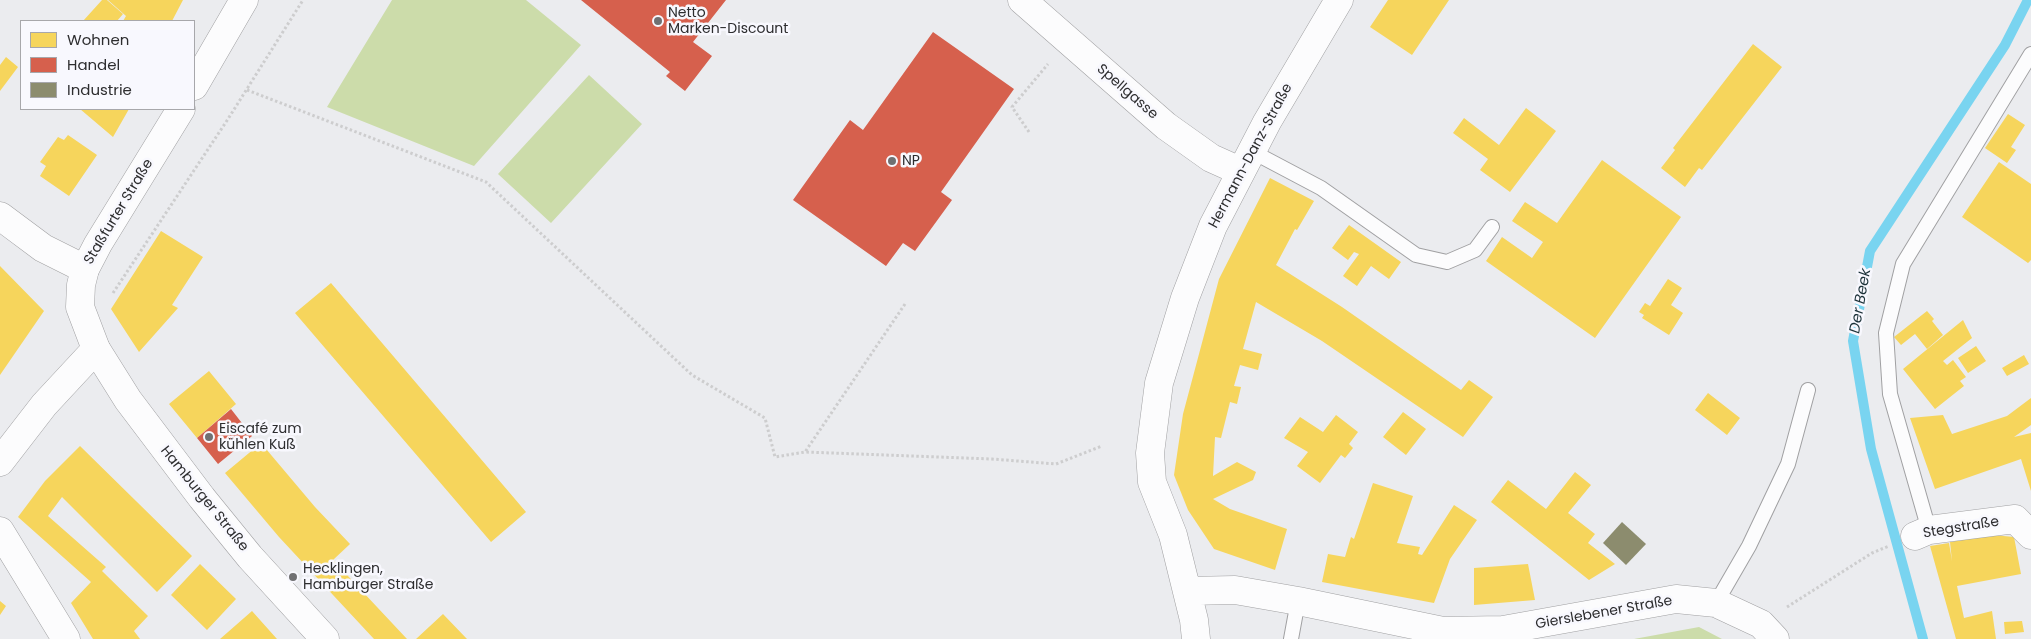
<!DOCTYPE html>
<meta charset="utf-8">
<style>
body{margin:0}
#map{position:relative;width:2031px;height:639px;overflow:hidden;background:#ebecef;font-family:Poppins,sans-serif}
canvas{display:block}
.legend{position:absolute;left:20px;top:20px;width:175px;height:90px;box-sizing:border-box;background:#f8f8fe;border:1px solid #a7a7ab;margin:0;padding:6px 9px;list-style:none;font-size:15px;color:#2d2d2f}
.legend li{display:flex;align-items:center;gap:10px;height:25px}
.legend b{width:25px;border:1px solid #a7a7ab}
</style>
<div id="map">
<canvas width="2031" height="639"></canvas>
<ul class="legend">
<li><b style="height:14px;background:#f6d55c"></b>Wohnen</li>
<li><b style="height:14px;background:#d6604d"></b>Handel</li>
<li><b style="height:14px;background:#8c8c6e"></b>Industrie</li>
</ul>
</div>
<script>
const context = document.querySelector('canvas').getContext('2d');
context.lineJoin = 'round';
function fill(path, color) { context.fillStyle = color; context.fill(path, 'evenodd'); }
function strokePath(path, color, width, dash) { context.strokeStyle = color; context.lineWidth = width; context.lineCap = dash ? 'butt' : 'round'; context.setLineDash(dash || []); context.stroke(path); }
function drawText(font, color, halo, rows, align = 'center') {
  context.font = font + ' Poppins,sans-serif'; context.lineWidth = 5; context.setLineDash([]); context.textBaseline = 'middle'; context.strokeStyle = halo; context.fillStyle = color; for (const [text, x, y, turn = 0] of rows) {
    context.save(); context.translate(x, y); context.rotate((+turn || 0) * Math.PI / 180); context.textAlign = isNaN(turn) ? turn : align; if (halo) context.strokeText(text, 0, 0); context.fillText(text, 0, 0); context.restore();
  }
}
const green = new Path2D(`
 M392,0H526L581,45L474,166L327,107Z
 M589,75L642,124L551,223L498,174Z
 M1699,627L1722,639H1634Z`);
const homes = new Path2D(`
 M102,0H107L123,14L117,21H83Z
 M108,0H183L172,21H123L126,16Z
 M1388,0H1449L1412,55L1370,27Z
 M1753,44L1782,67L1702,170L1699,168L1685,187L1661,168L1675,150L1673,148Z
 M6,57L18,67L0,91V65Z
 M1526,108L1556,131L1510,192L1480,170L1488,159L1453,133L1464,118L1499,145Z
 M80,109H129L113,137Z
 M2008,114L2025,125L2011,147L2016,150L2007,163L1985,148Z
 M68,135L97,155L69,196L40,176L46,166L40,162L58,137L64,140Z
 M1602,160L1681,217L1595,338L1486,261L1502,237L1532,258L1543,242L1512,221L1525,202L1557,223Z
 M1999,162L2031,184V260L2028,263L1962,217Z
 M1270,178L1314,201L1297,230L1295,229L1276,265L1342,307L1461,390L1469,380L1493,397L1463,437L1322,341L1256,302L1243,349L1262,354L1258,370L1240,365L1234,386L1241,387L1237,404L1230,402L1221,438L1215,437L1213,476L1237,462L1256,472L1253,480L1213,499L1230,509L1287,529L1275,570L1214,549L1188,510L1174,475L1183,414L1219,279Z
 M1349,225L1401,262L1389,279L1371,266L1357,286L1343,276L1359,254L1354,252L1348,260L1332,248Z
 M161,231L203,257L172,305L178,308L139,352L111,309Z
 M0,266L44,311L0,375Z
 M1668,279L1682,288L1671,305L1683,313L1669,335L1642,318L1644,315L1639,312L1645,303L1650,306Z
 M331,283L526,512L491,542L295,313Z
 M1927,311L1934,319L1932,321L1943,335L1927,349L1915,334L1901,345L1894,337Z
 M1963,320L1972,338L1943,361L1947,365L1953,360L1966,377L1960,381L1964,386L1935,409L1903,369Z
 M1976,346L1986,361L1968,373L1958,358Z
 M2024,355L2029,364L2007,376L2002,368Z
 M209,371L236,404L197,438L169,404Z
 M1708,393L1740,418L1727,435L1695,410Z
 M2031,398V425L2014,437L2031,433V491L2021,459L1935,489L1910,418L1943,415L1952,434L2007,416Z
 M1403,412L1426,429L1406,455L1383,437Z
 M1336,415L1358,432L1349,444L1353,448L1345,458L1341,455L1320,483L1297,466L1308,452L1284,438L1300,417L1323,432Z
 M261,443L315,507L350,544L333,560L407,639H374L279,537L225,473Z
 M80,446L192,556L157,592L62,497L48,516L106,567L102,571L148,616L134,631L140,639H93L71,603L91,582L18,517L45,481Z
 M1575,472L1591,485L1568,513L1595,534L1588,543L1615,564L1589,580L1491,502L1508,480L1546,509Z
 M1373,483L1413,496L1397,543L1420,547L1418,554L1422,555L1454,505L1477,520L1450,559L1434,603L1322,582L1328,554L1345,557L1351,537L1354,539Z
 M1993,535L2014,537L2021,574L1957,586L1964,618L1992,611L1996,639H1956L1930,546L1949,543L1952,561L1950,542Z
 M200,564L236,599L207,630L171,595Z
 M1528,564L1535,600L1474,605V568Z
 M0,601L6,606L0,615Z
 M252,611L277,639H220Z
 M443,614L467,639H416Z
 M2022,621L2024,632L2005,634L2004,622Z`);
const shops = new Path2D(`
 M581,0H726L693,42L712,56L685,91L666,76L670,72Z
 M933,32L1014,89L941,192L952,200L915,251L903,243L886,266L793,200L850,120L863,130Z
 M231,409L252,436L218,464L197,438Z`);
const industry = new Path2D(`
 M1622,522L1646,544L1626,565L1603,543Z`);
const stream = new Path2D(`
 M1923,639L1871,449L1853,341L1870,251L2005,45L2028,0`);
const path = new Path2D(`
 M247,90L486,182L692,375L765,418L775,457L805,452
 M1029,132L1012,107L1048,64
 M113,293L228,119L303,0
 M905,304L805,452L992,459L1056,464L1102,446
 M1787,607L1872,553L1889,546`);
const service = new Path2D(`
 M1251,151L1321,188L1416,255L1447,262L1475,250L1492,227
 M1929,530L1890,394L1886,333L1903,264L2031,54
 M1716,603L1749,546L1788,464L1808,390
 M1291,639L1298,601`);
const minor = new Path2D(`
 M1022,0L1166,126L1211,158L1240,171
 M0,462L44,405L96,349
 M0,531L66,639
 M1915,536L1929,530L2015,519L2031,535
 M1187,591L1235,590L1298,601L1443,631L1503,630L1676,599L1716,603L1761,624L1775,639
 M1196,639L1194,620L1173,535L1152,482L1150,453L1159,383L1185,298L1213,226L1267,122L1339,0`);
const tertiary = new Path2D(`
 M0,216L43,248L85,269`);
const secondary = new Path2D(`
 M194,86L244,0
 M181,109L98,244L85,269L81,285L80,307L96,349L128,400L202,498L250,557L325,639`);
const markers = [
 [658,21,5,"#707072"],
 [892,161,5,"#707072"],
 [209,437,5,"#707072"],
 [293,577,5,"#707072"]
];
const poiNames = [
 ["Netto",668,13],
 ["Marken-Discount",668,29],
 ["NP",902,161],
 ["Eiscafé zum",219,429],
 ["kühlen Kuß",219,445],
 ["Hecklingen,",303,569],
 ["Hamburger Straße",303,585]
];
const streetNames = [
 ["Spellgasse",1127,92,41],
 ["Hermann-Danz-Straße",1251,156,-62],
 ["Staßfurter Straße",119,212,-59],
 ["Hamburger Straße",204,499,51],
 ["Stegstraße",1961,528,-9],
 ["Gierslebener Straße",1604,613,-10]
];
const waterNames = [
 ["Der Beek",1861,301,-80]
];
fill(green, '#ccdcaa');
fill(homes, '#f6d55c');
fill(shops, '#d6604d');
fill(industry, '#8c8c6e');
strokePath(stream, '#79d4f0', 10);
strokePath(service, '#a0a0a2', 16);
strokePath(minor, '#a0a0a2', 29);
strokePath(tertiary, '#a0a0a2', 29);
strokePath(secondary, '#a0a0a2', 29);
strokePath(path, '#cdcdce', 3, [2.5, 2.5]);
strokePath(service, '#fcfcfd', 14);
strokePath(minor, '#fcfcfd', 28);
strokePath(tertiary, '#fcfcfd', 28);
strokePath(secondary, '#fcfcfd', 28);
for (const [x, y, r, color] of markers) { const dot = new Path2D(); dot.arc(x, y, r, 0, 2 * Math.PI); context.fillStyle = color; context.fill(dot); strokePath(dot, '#f8f8fe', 2); }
drawText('14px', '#2d2d2f', '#f8f8fe', poiNames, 'left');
drawText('14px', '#2d2d2f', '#f8f8fe', streetNames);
drawText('italic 15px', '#1c3239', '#f8f8fe', waterNames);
</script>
